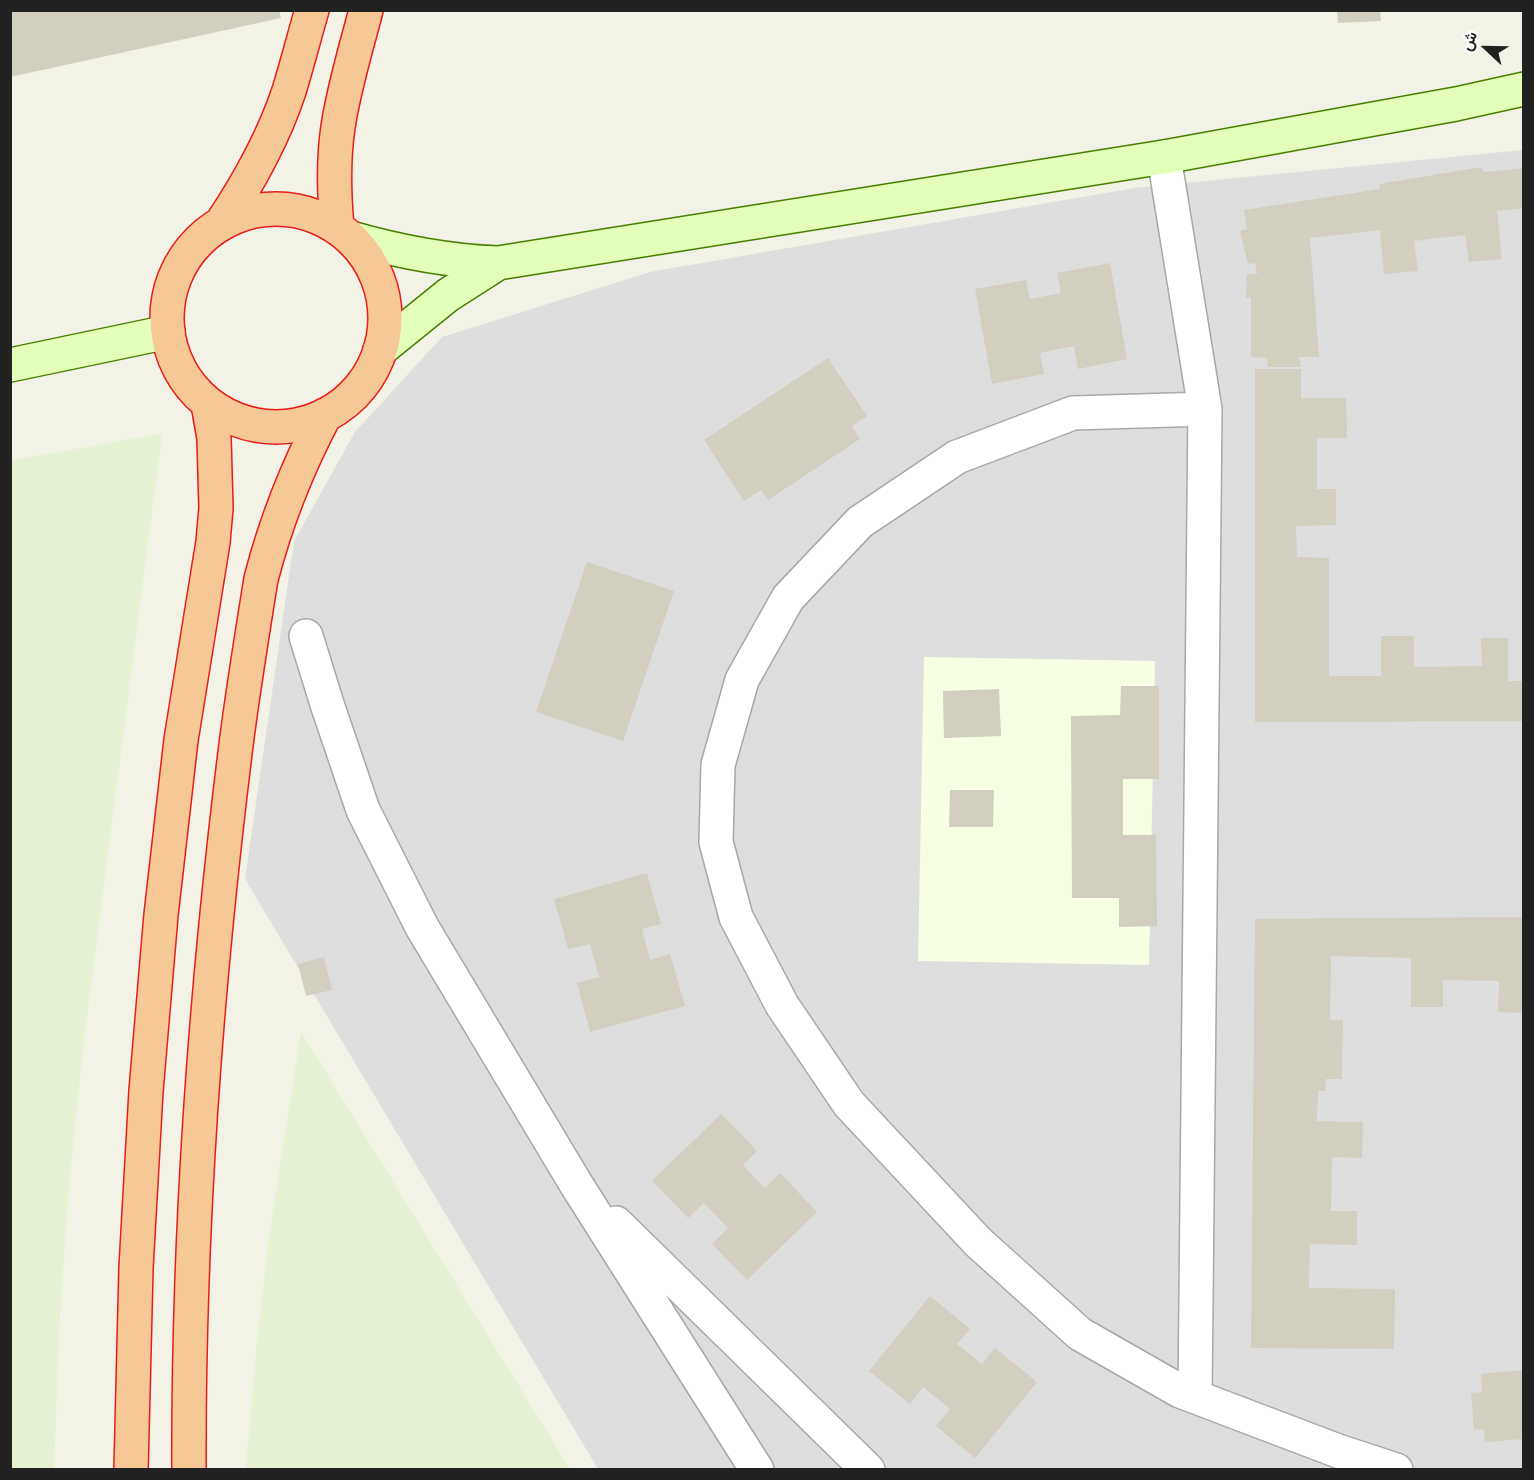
<!DOCTYPE html>
<meta charset="utf-8">
<style>
body{margin:0}
#map{position:relative;width:1534px;height:1480px;overflow:hidden;background:#f2f2e7;font-family:"Public Sans",Vazirmatn,sans-serif}
canvas{display:block}
.frame{position:absolute;inset:0;border:12px solid #212121;pointer-events:none}
.north{position:absolute;left:1456px;top:18px;width:60px;height:60px;-webkit-text-stroke:4px #fff;paint-order:stroke;rotate:292deg;font-size:16px;font-weight:700;line-height:24px;text-align:center;color:#212121}
.north::after{content:'';display:block;margin:auto;width:21px;height:27px;background:#212121;clip-path:polygon(50% 0,100% 100%,50% 72%,0 100%)}
</style>
<div id="map">
<canvas width="1534" height="1480"></canvas>
<div class="frame"></div>
<div class="north">ش</div>
</div>
<script>
const context = document.querySelector('canvas').getContext('2d');
context.lineJoin = 'round';
function fill(path, color) { context.fillStyle = color; context.fill(path, 'evenodd'); }
function strokePath(path, color, width, dash) { context.strokeStyle = color; context.lineWidth = width; context.lineCap = dash ? 'butt' : 'round'; context.setLineDash(dash || []); context.stroke(path); }
const residential = new Path2D(`
 M1523,150V1469H598L245,879L294,541L355,432L442,337L650,272L1134,188Z`);
const education = new Path2D(`
 M924,657L1155,661L1149,965L918,961Z`);
const farmland = new Path2D(`
 M162,434L84,1039L69,1185L59,1331L54,1469H11V460Z
 M301,1032L570,1469H246L258,1331L270,1231Z`);
const building = new Path2D(`
 M10,10H279L281,18L10,77Z
 M1337,10H1380L1381,21L1338,23Z
 M1481,167L1484,172L1524,168V208L1497,211L1502,259L1469,262L1465,235L1414,241L1418,271L1384,274L1380,230L1310,238L1319,357H1299L1301,367H1268L1267,358L1251,357V298H1246L1247,274H1257L1255,263L1248,264L1240,231L1247,229L1244,210L1380,189L1379,184Z
 M1110,263L1127,359L1078,369L1074,346L1040,353L1044,374L992,384L975,289L1026,280L1030,299L1061,293L1057,273Z
 M828,358L867,416L852,426L860,439L768,500L761,490L744,501L704,440Z
 M1255,369H1301V398H1346L1347,438H1317V489H1336V525L1296,526L1297,557L1329,558V676H1381V636H1414V667L1482,666L1481,638H1508V681H1524V721L1255,722Z
 M587,562L674,591L623,741L536,712Z
 M1121,686H1159V779H1123V835H1156L1157,926L1119,927V898H1072L1071,716L1120,715Z
 M999,689L1001,736L944,738L943,691Z
 M950,790H994L993,827H949Z
 M647,873L661,924L642,929L650,960L670,954L685,1006L590,1032L577,983L599,977L590,944L568,949L554,899Z
 M1524,917V1013L1498,1012L1499,981L1443,980V1007H1411V958L1331,956L1330,1020H1343L1342,1079H1326L1325,1091H1318L1317,1121L1363,1122L1362,1158L1332,1157L1331,1211H1357V1245L1310,1244L1309,1288L1395,1289L1394,1349L1251,1348L1255,919Z
 M324,957L332,990L306,996L298,964Z
 M721,1114L757,1151L743,1165L765,1188L780,1173L817,1212L747,1280L712,1244L728,1228L704,1203L688,1218L652,1181Z
 M930,1296L970,1329L957,1344L982,1364L995,1348L1037,1382L975,1458L936,1426L950,1409L923,1387L910,1404L869,1371Z
 M1524,1370V1439L1485,1442L1484,1429L1474,1430L1471,1393L1482,1392L1481,1374Z`);
const minor = new Path2D(`
 M1164,157L1205,409L1195,1396
 M1205,409L1073,413L957,457L860,522L788,598L742,680L718,765L716,842L736,917L782,1005L849,1104L978,1242L1080,1334L1180,1391L1338,1451L1396,1470
 M306,636L327,704L363,810L422,927L576,1184L757,1470
 M616,1223L868,1470`);
const secondary = new Path2D(`
 M351,238C400,252 448,261 498,263L1164,157L1456,104L1524,89
 M380,350L448,295L498,263
 M10,365L168,332`);
const trunk = new Path2D(`
 M167 318a109 109 0 1 1 218 0a109 109 0 1 1-218 0Z
 M221,224C249,182 273,139 289,91C297,65 304,37 312,10
 M337,228C334,194 333,160 338,127C344,87 356,49 366,10
 M131,1470L136,1268L146,1091L161,915L181,740L213,542L216,508L214,438L208,404
 M189,1470C188,1228 206,985 236,745C243,690 252,635 261,579C276,521 297,468 325,415`);
fill(residential, '#dfdede');
fill(education, '#f6ffe3');
fill(farmland, '#e4f1d2');
fill(building, '#d2cec0');
strokePath(minor, '#a8a8a8', 36);
strokePath(secondary, '#478000', 36);
strokePath(trunk, '#e81c1d', 36);
strokePath(minor, '#fff', 33);
strokePath(secondary, '#e3feb9', 33);
strokePath(trunk, '#f6c895', 33);
</script>
